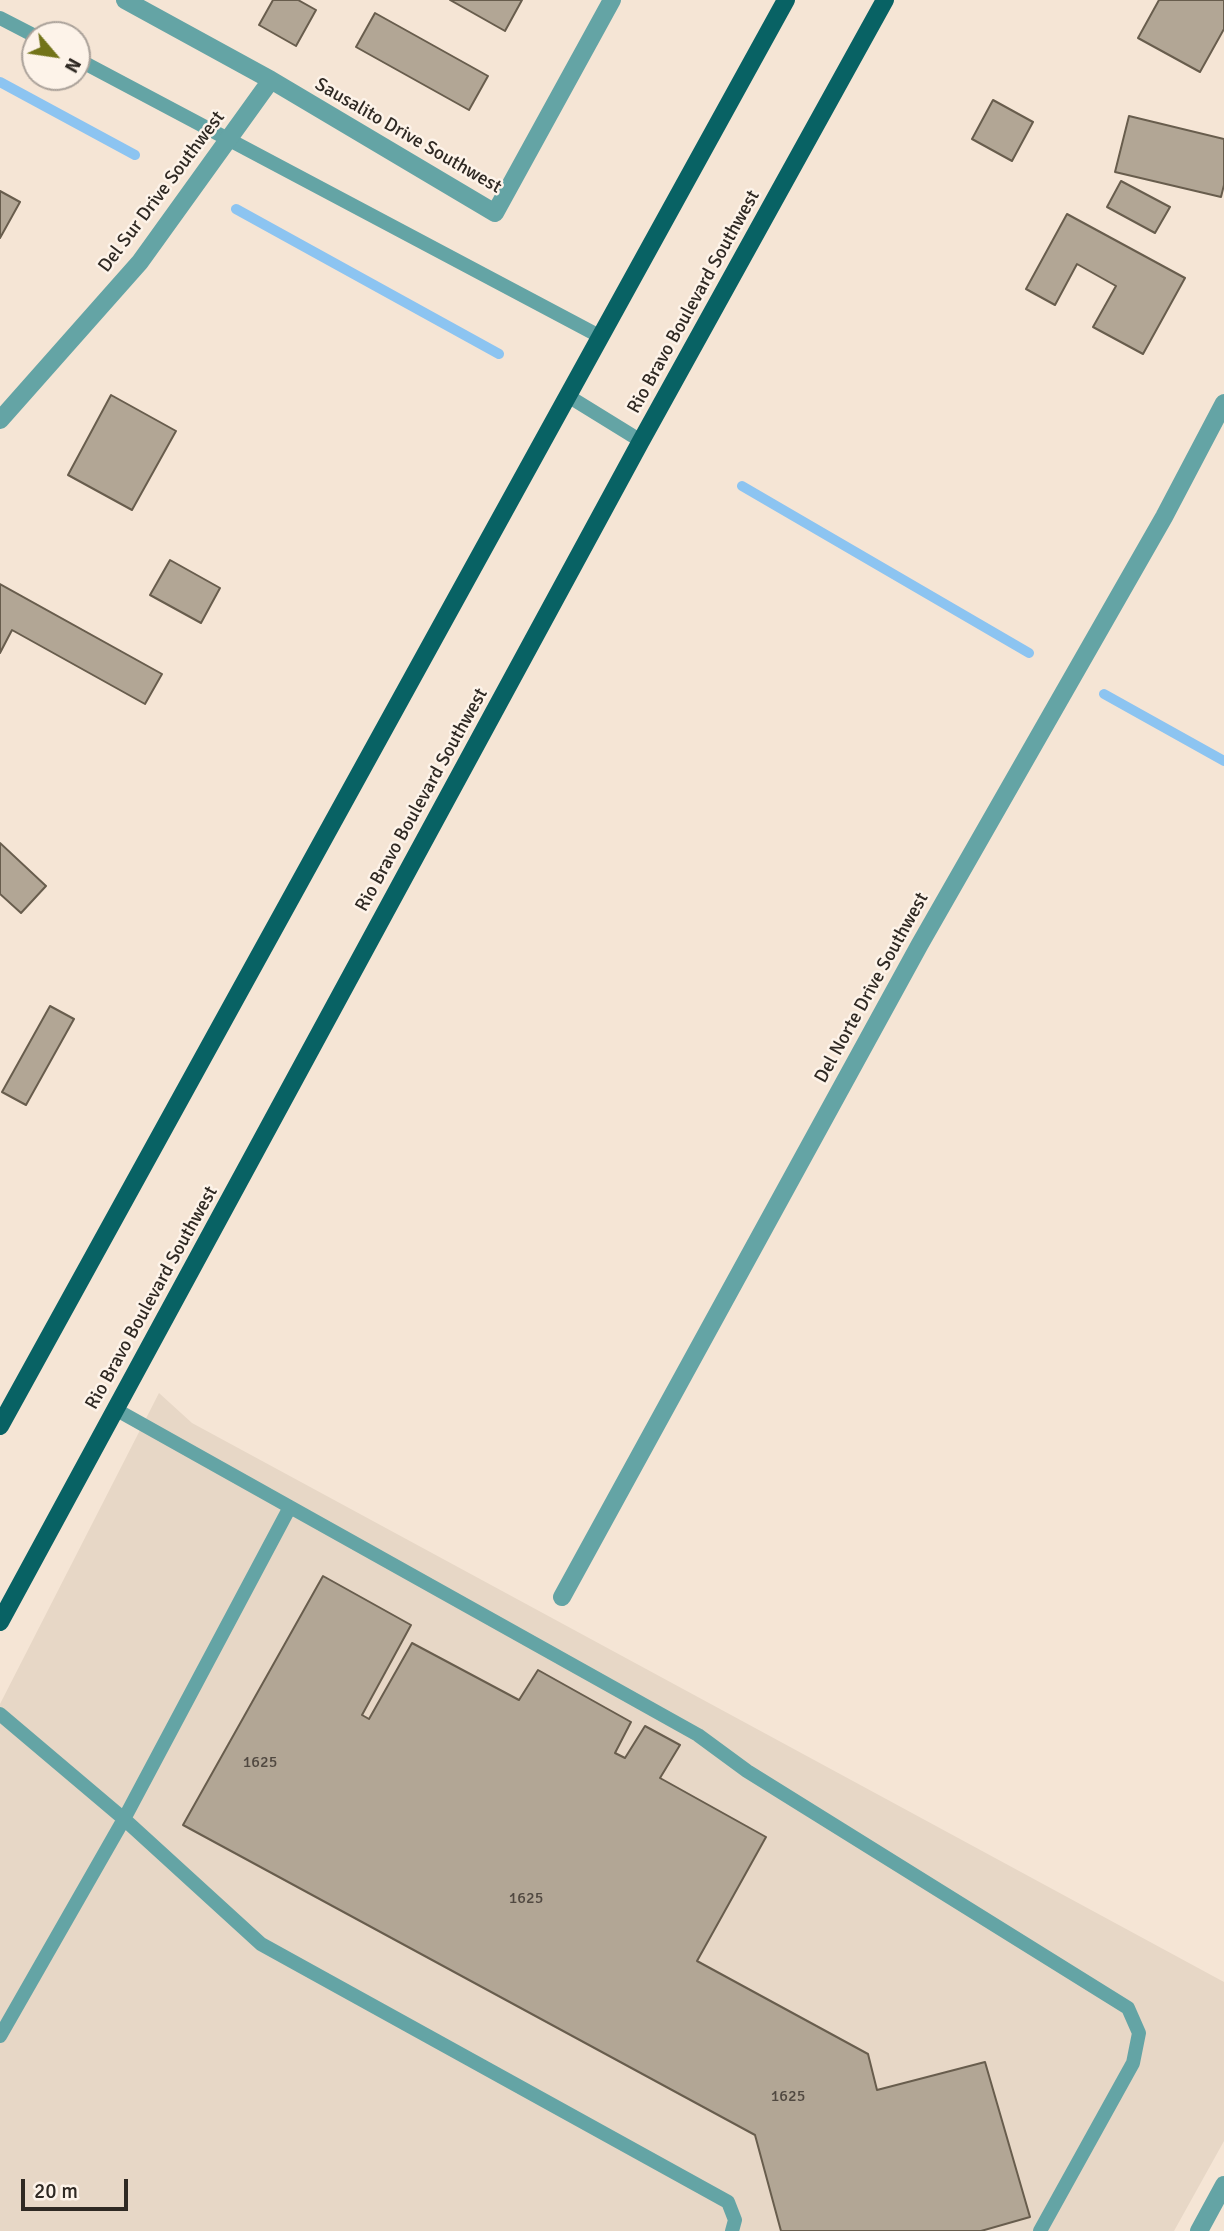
<!DOCTYPE html>
<style>
body{margin:0}
#map{position:relative;width:1224px;height:2231px;overflow:hidden;background:#f5e5d5;font-family:Signika,sans-serif}
canvas{display:block}
.north{position:absolute;left:21px;top:21px;width:70px;height:70px;box-sizing:border-box;background:#fdf3e9;border:2px solid #aba29a;border-radius:50%;rotate:119deg;font-size:19px;font-weight:700;line-height:28px;text-align:center;color:#2f2923}
.north::after{content:'';display:block;margin:auto;width:24px;height:32px;background:#727318;clip-path:polygon(50% 0,100% 100%,50% 72%,0 100%)}
.scale{position:absolute;left:21px;top:2179px;width:107px;height:32px;box-sizing:border-box;border:4px solid #2f2923;border-top:0;padding-left:9px;font-size:21px;line-height:24px;white-space:nowrap;color:#2f2923;-webkit-text-stroke:5px #fdf3e9;paint-order:stroke}
</style>
<div id="map">
<canvas width="1224" height="2231"></canvas>
<div class="north">N</div>
<div class="scale">20 m</div>
</div>
<script>
const context = document.querySelector('canvas').getContext('2d');
context.lineJoin = 'round';
function fill(path, color) { context.fillStyle = color; context.fill(path, 'evenodd'); }
function strokePath(path, color, width, dash) { context.strokeStyle = color; context.lineWidth = width; context.lineCap = dash ? 'butt' : 'round'; context.setLineDash(dash || []); context.stroke(path); }
function drawText(font, color, halo, rows, align = 'center') {
  context.font = font + ' Signika,sans-serif'; context.lineWidth = 5; context.setLineDash([]); context.textBaseline = 'middle'; context.strokeStyle = halo; context.fillStyle = color; for (const [text, x, y, turn = 0] of rows) {
    context.save(); context.translate(x, y); context.rotate((+turn || 0) * Math.PI / 180); context.textAlign = isNaN(turn) ? turn : align; if (halo) context.strokeText(text, 0, 0); context.fillText(text, 0, 0); context.restore();
  }
}
const commercial = new Path2D(`
 M159,1393L192,1423L1224,1982V2141L1174,2231H0V1704Z`);
const stream = new Path2D(`
 M0,82L135,155
 M236,209L499,354
 M742,486L1029,653
 M1104,694L1224,761`);
const building = new Path2D(`
 M273,0H298L316,10L296,46L259,25Z
 M450,0H522L505,31Z
 M1159,0H1224V29L1200,72L1138,38Z
 M375,13L488,76L469,110L356,47Z
 M993,100L1033,122L1012,161L972,139Z
 M1129,116L1224,139V185L1221,197L1115,172Z
 M1121,181L1170,207L1155,233L1107,207Z
 M0,191L20,202L0,238Z
 M1067,214L1185,278L1143,354L1093,327L1116,286L1077,264L1055,305L1026,289Z
 M111,395L176,431L132,510L68,475Z
 M170,560L220,588L201,623L150,595Z
 M0,584L162,674L145,704L12,630L0,653Z
 M0,843L46,886L21,913L0,894Z
 M50,1006L74,1019L26,1105L2,1092Z
 M323,1576L411,1625L362,1715L369,1719L412,1643L519,1700L538,1670L631,1722L615,1753L625,1758L645,1726L680,1745L660,1778L766,1837L697,1961L868,2054L877,2090L985,2062L1030,2217L981,2231H781L755,2135L183,1825Z`);
const service = new Path2D(`
 M0,18L35,36
 M77,59L601,337
 M568,396L641,441
 M290,1507L698,1735L747,1771L1128,2008L1139,2033L1133,2063L1040,2231
 M0,1714L124,1819L290,1507L115,1409
 M0,2036L124,1819L261,1944L728,2202L735,2220L732,2231`);
const minor = new Path2D(`
 M125,0L271,80L495,213L612,0
 M0,420L140,262L271,80
 M562,1597L920,944L1164,517L1224,403
 M1199,2231L1224,2185`);
const primary = new Path2D(`
 M0,1426L786,0
 M0,1622L641,441L885,0`);
const numberNames = [
 ["1625",260,1763],
 ["1625",526,1899],
 ["1625",788,2097]
];
const streetNames = [
 ["Sausalito Drive Southwest",408,136,30],
 ["Del Sur Drive Southwest",162,192,-53],
 ["Rio Bravo Boulevard Southwest",694,302,-61],
 ["Rio Bravo Boulevard Southwest",422,800,-61],
 ["Del Norte Drive Southwest",872,988,-61],
 ["Rio Bravo Boulevard Southwest",152,1298,-61]
];
fill(commercial, '#e7d7c6');
strokePath(stream, '#8cc4f1', 10);
fill(building, '#b2a695');
strokePath(building, '#685d4d', 2);
strokePath(service, '#64a4a5', 14);
strokePath(minor, '#64a4a5', 18);
strokePath(primary, '#086264', 18);
drawText('16px', '#504840', null, numberNames);
drawText('19px', '#2f2923', '#fdf3e9', streetNames);
</script>
